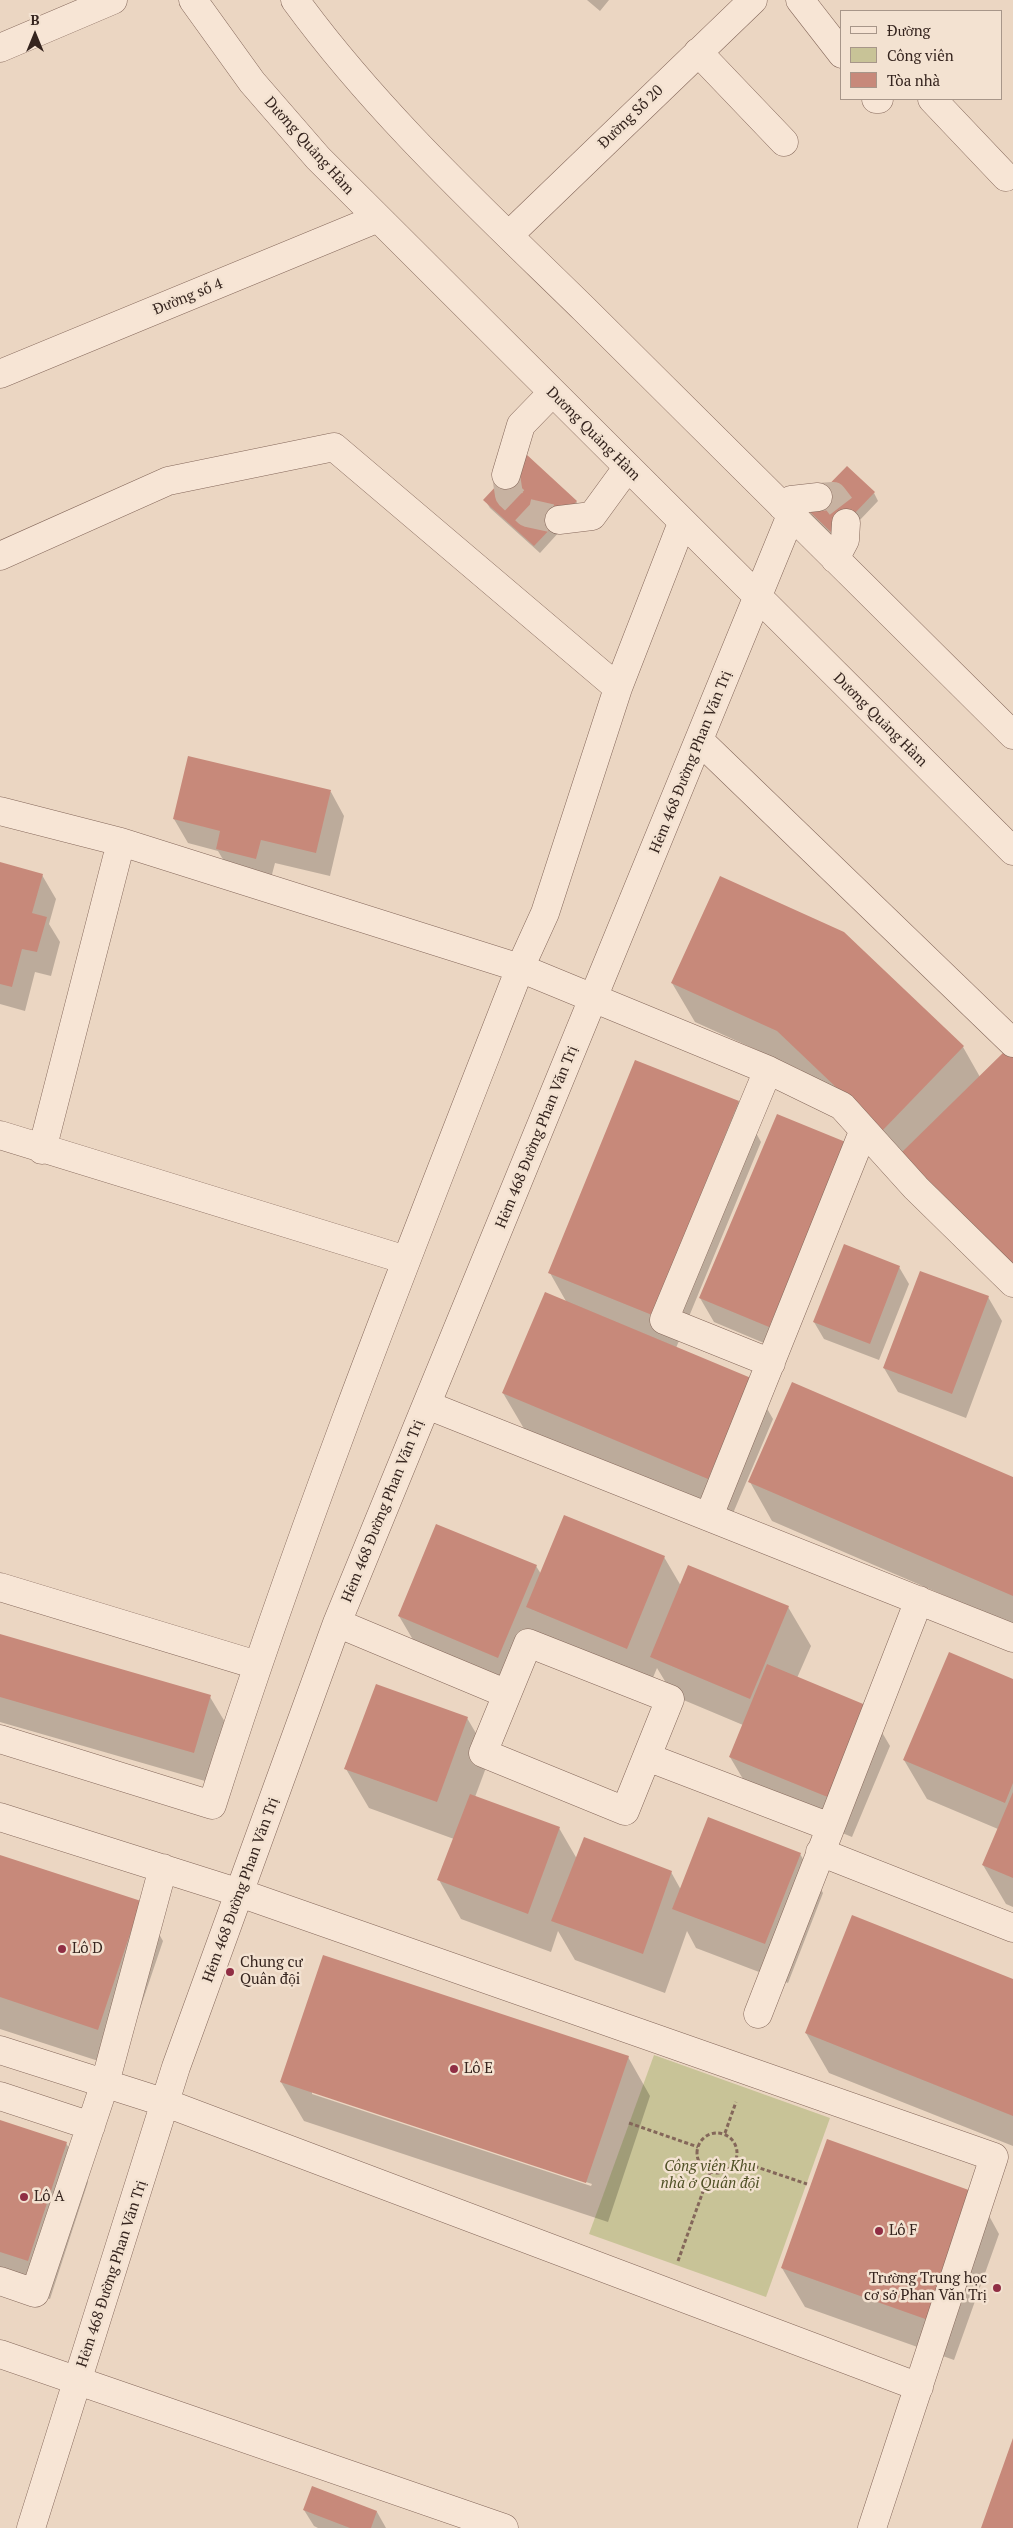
<!DOCTYPE html>
<meta charset="utf-8">
<style>
body{margin:0}
#map{position:relative;width:1013px;height:2528px;overflow:hidden;background:#ebd6c2;font-family:"PT Serif",serif}
canvas{display:block}
.legend{position:absolute;left:840px;top:10px;width:162px;height:90px;box-sizing:border-box;background:#f3e2d1;border:1px solid #a79689;margin:0;padding:6px 9px;list-style:none;font-size:15px;color:#35241e}
.legend li{display:flex;align-items:center;gap:10px;height:25px}
.legend b{width:25px;border:1px solid #a79689}
.north{position:absolute;left:10px;top:10px;width:50px;height:50px;-webkit-text-stroke:4px #f3e2d1;paint-order:stroke;rotate:0deg;font-size:14px;font-weight:700;line-height:20px;text-align:center;color:#35241e}
.north::after{content:'';display:block;margin:auto;width:18px;height:22px;background:#35241e;clip-path:polygon(50% 0,100% 100%,50% 72%,0 100%)}
</style>
<div id="map">
<canvas width="1013" height="2528"></canvas>
<ul class="legend">
<li><b style="height:6px;background:#f7e5d5"></b>Đường</li>
<li><b style="height:14px;background:#c8c397"></b>Công viên</li>
<li><b style="height:14px;background:#c7897a"></b>Tòa nhà</li>
</ul>
<div class="north">B</div>
</div>
<script>
const context = document.querySelector('canvas').getContext('2d');
context.lineJoin = 'round';
function fill(path, color) { context.fillStyle = color; context.fill(path, 'evenodd'); }
function strokePath(path, color, width, dash) { context.strokeStyle = color; context.lineWidth = width; context.lineCap = dash ? 'butt' : 'round'; context.setLineDash(dash || []); context.stroke(path); }
function drawText(font, color, halo, rows, align = 'center') {
  context.font = font + ' "PT Serif",serif'; context.lineWidth = 5; context.setLineDash([]); context.textBaseline = 'middle'; context.strokeStyle = halo; context.fillStyle = color; for (const [text, x, y, turn = 0] of rows) {
    context.save(); context.translate(x, y); context.rotate((+turn || 0) * Math.PI / 180); context.textAlign = isNaN(turn) ? turn : align; if (halo) context.strokeText(text, 0, 0); context.fillText(text, 0, 0); context.restore();
  }
}
const green = new Path2D(`
 M654,2055L830,2118L766,2297L589,2234Z`);
const shadow = new Path2D(`
 M587,0H609L600,11Z
 M874,493L878,501L839,542L812,516L808,508Z
 M485,500L576,501L580,509L540,553L490,508Z
 M331,792L344,816L330,876L275,863L270,882L231,873L218,851L188,843L174,819Z
 M0,863L42,875L56,899L49,924L60,942L51,976L35,972L25,1011L0,1004Z
 M672,983L963,1047L980,1077L1013,1057V1279L905,1169L801,1070L695,1022Z
 M636,1061L739,1102L761,1142L676,1348L750,1379L773,1419L731,1518L526,1432L503,1393L567,1303L550,1273Z
 M861,1169L783,1351L714,1322L700,1298Z
 M899,1267L909,1284L879,1360L824,1339L814,1322Z
 M988,1297L1002,1321L966,1418L898,1392L884,1368Z
 M1013,1478V1625L772,1521L750,1482Z
 M664,1557L681,1586L788,1607L811,1646L797,1678L867,1707L890,1746L852,1837L753,1796L730,1757L743,1725L674,1696L657,1668L649,1687L545,1638L521,1696L422,1655L399,1616L536,1566L541,1574Z
 M0,1635L210,1697L228,1727L212,1783L0,1722Z
 M1013,1680V1907L1006,1904L983,1865L998,1829L927,1799L904,1760Z
 M467,1718L490,1757L475,1797L559,1828L577,1859L671,1872L681,1890L800,1854L823,1893L788,1983L696,1948L687,1931L665,1993L575,1960L558,1931L551,1952L461,1919L439,1880L454,1839L369,1808L346,1769Z
 M0,1856L140,1902L163,1941L120,2068L0,2029Z
 M1013,1980V2146L829,2073L806,2033Z
 M628,2057L650,2096L608,2222L304,2121L281,2082ZM312,2091L592,2184L591,2186L312,2094Z
 M0,2121L66,2143L88,2182L50,2299L0,2283Z
 M977,2194L999,2234L954,2360L805,2307L782,2268Z
 M304,2510L377,2512L386,2528H318L314,2526Z`);
const building = new Path2D(`
 M526,454L577,501L534,546L483,500Z
 M847,466L875,492L834,535L806,508Z
 M188,756L331,790L316,853L261,840L256,859L216,849L220,831L173,819Z
 M0,862L43,874L32,913L47,917L37,952L22,949L12,987L0,984Z
 M720,876L844,932L964,1046L882,1131L777,1031L671,983Z
 M1007,1049L1013,1055V1264L901,1153Z
 M635,1060L739,1101L652,1315L548,1273Z
 M777,1114L848,1143L769,1327L699,1298Z
 M844,1244L900,1266L870,1344L813,1322Z
 M920,1271L989,1296L952,1394L883,1368Z
 M545,1292L751,1378L708,1479L502,1393Z
 M792,1382L1013,1477V1596L748,1482Z
 M564,1515L665,1556L627,1649L526,1607Z
 M436,1524L537,1565L498,1658L398,1616Z
 M688,1565L789,1606L750,1699L650,1657Z
 M0,1634L211,1695L194,1753L0,1697Z
 M949,1652L1013,1679V1783L1005,1803L903,1760Z
 M767,1664L868,1706L830,1798L729,1757Z
 M376,1684L468,1717L437,1802L344,1769Z
 M1013,1792V1878L982,1865Z
 M470,1794L560,1827L528,1914L437,1880Z
 M708,1817L801,1853L765,1944L672,1909Z
 M584,1837L672,1871L643,1954L551,1921Z
 M0,1855L141,1901L98,2030L0,1997Z
 M852,1915L1013,1979V2116L805,2033Z
 M323,1955L629,2056L586,2183L280,2082Z
 M0,2120L67,2142L28,2261L0,2252Z
 M827,2139L977,2193L931,2321L781,2268Z
 M1013,2438V2528H981Z
 M312,2486L377,2511L371,2528H350L303,2510Z`);
const minorTunnel = new Path2D(`
 M506,475L509,495L528,513L559,520
 M818,497L833,496L843,509L846,523`);
const path = new Path2D(`
 M629,2123L698,2147
 M697 2153a20 20 0 1 1 40 0a20 20 0 1 1-40 0Z
 M725,2133L736,2102
 M736,2160L807,2184
 M678,2261L710,2172`);
const minor = new Path2D(`
 M193,0L252,82L318,158L1013,851
 M295,0C378,114 484,211 584,309C727,451 870,593 1013,735
 M800,0L842,54
 M0,48L113,0
 M698,52L784,142
 M876,99H879
 M932,99L1006,177
 M509,235L753,0
 M0,374L376,219
 M506,475L521,425L552,393
 M782,506L791,500L818,497
 M559,520L592,516L627,468
 M0,556L168,481L334,447L618,688
 M835,559L845,540L846,523
 M700,741L1013,1043
 M0,811L121,842L520,968L545,913L618,688L682,523
 M768,1070L664,1320L771,1363
 M0,1135L406,1260
 M42,1150L121,842
 M427,1405L1013,1638
 M709,1516L863,1132
 M0,1587L257,1665
 M337,1623L507,1694
 M528,1643L670,1699L625,1811L483,1753Z
 M0,1739L212,1805C302,1521 412,1245 520,968L768,1070L842,1106L916,1188L1013,1283
 M647,1757L830,1827
 M0,1817L240,1893L994,2157L872,2528
 M820,1852L1013,1928
 M758,2014L919,1600
 M0,2050L166,2103L919,2387
 M0,2096L91,2126
 M0,2281L35,2293L105,2083L163,1868
 M0,2354L504,2528
 M31,2528L176,2067L337,1623L791,515`);
const markers = [
 [62,1949,5,"#902e44"],
 [230,1972,5,"#902e44"],
 [454,2069,5,"#902e44"],
 [24,2197,5,"#902e44"],
 [879,2231,5,"#902e44"],
 [997,2288,5,"#902e44"]
];
const streetNames = [
 ["Đường Số 20",631,117,-44],
 ["Dương Quảng Hàm",309,146,48],
 ["Đường số 4",188,297,-22],
 ["Dương Quảng Hàm",593,434,45],
 ["Dương Quảng Hàm",880,720,45],
 ["Hẻm 468 Đường Phan Văn Trị",691,762,-68],
 ["Hẻm 468 Đường Phan Văn Trị",537,1137,-68],
 ["Hẻm 468 Đường Phan Văn Trị",383,1511,-68],
 ["Hẻm 468 Đường Phan Văn Trị",241,1890,-70],
 ["Hẻm 468 Đường Phan Văn Trị",112,2274,-72]
];
const poiNames = [
 ["Lô D",72,1949],
 ["Chung cư",240,1963],
 ["Quân đội",240,1980],
 ["Lô E",464,2069],
 ["Lô A",34,2197],
 ["Lô F",889,2231],
 ["Trường Trung học",987,2279,"right"],
 ["cơ sở Phan Văn Trị",987,2296,"right"]
];
const parkNames = [
 ["Công viên Khu",710,2167],
 ["nhà ở Quân đội",710,2184]
];
fill(green, '#c8c397');
fill(shadow, '#0003');
fill(building, '#c7897a');
strokePath(minorTunnel, '#c7b2a1', 28, [28, 14]);
strokePath(minor, '#84675a', 29);
strokePath(path, '#84675a', 3, [4, 2.5]);
strokePath(minor, '#f7e5d5', 28);
for (const [x, y, r, color] of markers) { const dot = new Path2D(); dot.arc(x, y, r, 0, 2 * Math.PI); context.fillStyle = color; context.fill(dot); strokePath(dot, '#f3e2d1', 2); }
drawText('15px', '#35241e', '#f3e2d1', streetNames);
drawText('15px', '#35241e', '#f3e2d1', poiNames, 'left');
drawText('italic 15px', '#4f5025', '#f3e2d1', parkNames);
</script>
